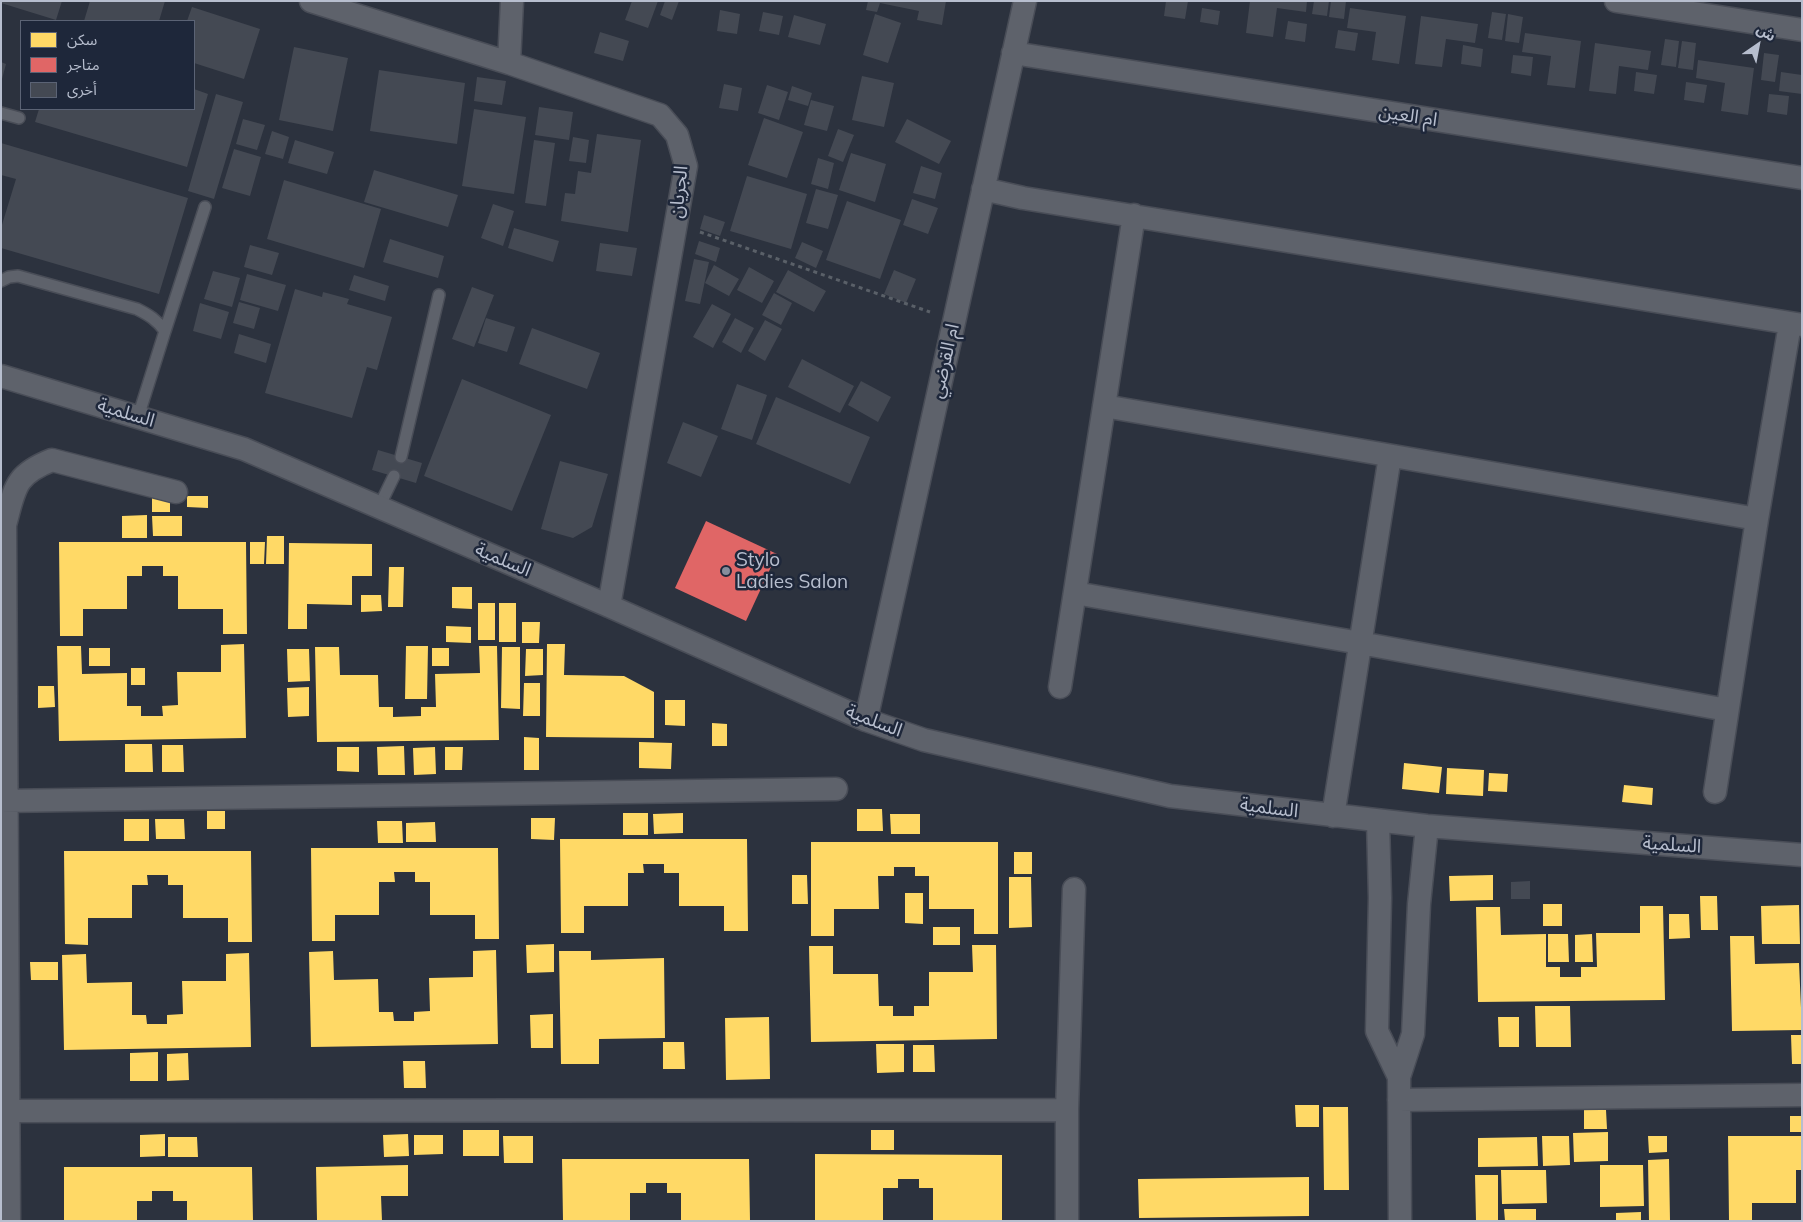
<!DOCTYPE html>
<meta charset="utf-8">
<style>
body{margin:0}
#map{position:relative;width:1803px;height:1222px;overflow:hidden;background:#2c323e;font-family:Mulish,"Noto Sans Arabic",sans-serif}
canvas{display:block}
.frame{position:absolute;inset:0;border:2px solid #b7bece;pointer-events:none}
.legend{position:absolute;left:20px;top:20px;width:175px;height:90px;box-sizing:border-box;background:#1e273a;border:1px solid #5b6375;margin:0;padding:6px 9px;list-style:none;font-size:15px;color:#b7bece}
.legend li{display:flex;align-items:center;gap:10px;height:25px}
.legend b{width:25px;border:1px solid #5b6375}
.north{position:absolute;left:1733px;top:20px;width:50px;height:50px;-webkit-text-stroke:4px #1e273a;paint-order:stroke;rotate:33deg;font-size:14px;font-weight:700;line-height:20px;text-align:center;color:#b7bece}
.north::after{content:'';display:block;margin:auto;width:18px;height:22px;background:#b7bece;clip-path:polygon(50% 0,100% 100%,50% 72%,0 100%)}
</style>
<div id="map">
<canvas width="1803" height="1222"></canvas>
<div class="frame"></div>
<ul class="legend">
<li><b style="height:14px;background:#ffd966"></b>سكن</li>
<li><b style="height:14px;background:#e06666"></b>متاجر</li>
<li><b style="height:14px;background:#444953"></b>أخرى</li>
</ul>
<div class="north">ش</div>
</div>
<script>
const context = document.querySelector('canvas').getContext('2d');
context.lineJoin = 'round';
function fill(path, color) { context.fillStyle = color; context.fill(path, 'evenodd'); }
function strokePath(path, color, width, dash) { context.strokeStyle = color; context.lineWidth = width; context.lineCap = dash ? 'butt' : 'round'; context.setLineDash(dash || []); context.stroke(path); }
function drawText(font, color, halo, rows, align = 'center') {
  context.font = font + ' Mulish,"Noto Sans Arabic",sans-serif'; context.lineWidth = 5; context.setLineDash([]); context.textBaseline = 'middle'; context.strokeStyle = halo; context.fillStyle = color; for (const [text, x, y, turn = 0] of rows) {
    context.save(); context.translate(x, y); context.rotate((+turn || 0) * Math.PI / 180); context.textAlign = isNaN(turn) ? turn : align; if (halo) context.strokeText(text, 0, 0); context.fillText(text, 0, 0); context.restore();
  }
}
const homes = new Path2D(`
 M152,495H170V512H152Z
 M187,496H208V508L187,507Z
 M147,515V538H122V516Z
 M152,516H182V536H153Z
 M267,536H284V564H266Z
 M59,542H246L247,634H223V609H178V576H163V566H142V576H127V609H83V636H60Z
 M250,542H265L264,564H250Z
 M289,543L372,544V576H352V605L307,604V629H288Z
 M389,567H404L403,607H388Z
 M452,587H472V609L452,608Z
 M361,595H381L382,611L361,612Z
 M478,603H495V640H478Z
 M499,603H516V642H499Z
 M522,622H540L539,643H522Z
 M446,626L471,627V643L446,642Z
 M244,644L246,738L59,741L57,646H81L82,674L127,673V706H141V716H163L162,706L178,705L177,672H221V645Z
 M547,644H565L564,675L624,676L654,692V738L546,737Z
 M406,646H428L427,699H405Z
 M479,646H497L499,740L317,742L315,647H339L340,675H378L379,707H393V717L421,716V707H436L435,674L480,673Z
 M502,647H520V709L501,708Z
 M89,648H110V666H89Z
 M432,648H449V666H432Z
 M287,649H309L310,681L288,682Z
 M526,649H543V675L525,676Z
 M131,668H145V685H131Z
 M524,683H540V716H523Z
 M38,686H54L55,707L38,708Z
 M309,687V716L288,717L287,688Z
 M665,700H685V726L665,725Z
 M712,723L727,724V746H712Z
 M524,737L539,738V770H524Z
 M639,742L672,743L671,769L639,768Z
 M125,744H152L153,772H125Z
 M162,745H183L184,772H162Z
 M404,746L405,775H378L377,747Z
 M337,747H359V772L337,771Z
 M435,747L436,774L414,775L413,748Z
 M445,747H463L462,770H445Z
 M1404,763L1442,767L1439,793L1402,789Z
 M1447,768L1484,770L1483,796L1446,794Z
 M1489,773L1508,774L1507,792L1488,791Z
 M1624,785L1653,788L1652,805L1622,802Z
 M857,809H882L883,831H857Z
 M207,811H225V829H207Z
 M623,813H648V835H623Z
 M683,813V833L654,834L653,814Z
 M890,814H920V834H891Z
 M531,818H555L554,840L531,839Z
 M124,819H149V841H124Z
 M155,819H184L185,839H156Z
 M377,821H402L403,843H378Z
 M435,822L436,842H406V823Z
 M560,839H747L748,931H724V906H679V873H664V864H643L644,873H628V906H584V933H561Z
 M811,842H998V934H974V909H929V876H915V867H894V876H878L879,909H834V936H811Z
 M311,848H498L499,939H475V915H430V882H415V872H394L395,882H379V915H335V941H312Z
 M64,851H251L252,942H228V918H183V885H168V875H147L148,885H132V918H88V945L65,944Z
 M1014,852H1032V874H1014Z
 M792,875H807L808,904H792Z
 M1493,875V900L1450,901L1449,876Z
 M1009,877H1031L1032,927L1009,928Z
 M905,893H923V924L905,923Z
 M1700,896H1717L1718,930H1701Z
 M1543,904H1562V926H1543Z
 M1799,905L1800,944H1762L1761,906Z
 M1640,906H1663L1665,1000L1478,1002L1476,907H1500L1501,935L1546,934V967H1560V977H1581V967H1597L1596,933H1640Z
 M1669,914H1689L1690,938L1669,939Z
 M933,927H960V945H933Z
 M1548,934H1568L1569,962H1548Z
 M1592,934L1593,962H1575V935Z
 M1730,936H1754L1755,964L1799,963L1802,1030L1732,1031Z
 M554,944V972L527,973L526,945Z
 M972,945H996L997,1039L811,1042L809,946H833V974H878L879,1006H893V1016H914V1006H929V972H973Z
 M496,950L498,1044L311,1047L309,952L333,951L334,980L378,979L379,1012H393L394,1021H414V1012L430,1011L429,978L473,977V951Z
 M559,951H591V960L664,958L665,1038L599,1039V1064H561Z
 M249,953L251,1047L64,1050L62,955L86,954L87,983L132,982V1015H146L147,1024H167V1015L183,1014L182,981H226V954Z
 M30,962H58V980H31Z
 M1535,1006H1570L1571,1047H1536Z
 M553,1014V1048H531L530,1015Z
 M769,1017L770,1079L726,1080L725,1018Z
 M1498,1017H1519V1047H1499Z
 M1791,1035H1802V1064H1792Z
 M663,1042H684L685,1069H663Z
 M876,1044H904V1072L877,1073Z
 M913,1045H934L935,1072H913Z
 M158,1052V1081H130V1053Z
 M188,1053L189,1080L167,1081V1054Z
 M403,1061H425L426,1088H404Z
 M1295,1105H1319V1127H1296Z
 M1323,1107H1348L1349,1190H1324Z
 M1584,1110H1606L1607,1129H1584Z
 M1790,1116H1802V1132H1790Z
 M463,1130H499V1156H463Z
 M871,1130H894V1150H871Z
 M1608,1132V1161L1574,1162L1573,1133Z
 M165,1134V1156L140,1157V1135Z
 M408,1134L409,1156L384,1157L383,1135Z
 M414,1135H443V1154L414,1155Z
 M503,1136H533V1163H504Z
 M1542,1136H1569L1570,1165L1543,1166Z
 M1648,1136H1667V1152L1649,1153Z
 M1728,1136H1802V1170H1796V1203H1752V1221H1729Z
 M168,1137H197L198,1157H168Z
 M1537,1137L1538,1166L1478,1167V1138Z
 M815,1154L1002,1155V1221H933V1188H919V1179H898V1188H883V1221H815Z
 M562,1159H749L750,1221H681V1193H667V1183H646V1193H630V1221H563Z
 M1669,1159L1670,1221H1649L1648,1160Z
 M408,1165V1196H381L382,1221H317L316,1167Z
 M1600,1165H1643L1644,1206L1600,1207Z
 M64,1167H252L253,1221H187V1201H173V1191H152V1201H137V1221H64Z
 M1501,1170H1546L1547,1203L1502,1204Z
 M1475,1175H1498V1221H1476Z
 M1309,1177V1216L1139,1218L1138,1179Z
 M1504,1209H1536V1221H1505Z
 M1641,1212V1221H1616V1213Z`);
const shops = new Path2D(`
 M706,521L777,554L746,621L675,588Z`);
const building = new Path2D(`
 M1,1H62L56,20L1,3Z
 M90,1H165L159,21H84Z
 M632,1H658L648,28L625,20Z
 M665,1H679L672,20L660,15Z
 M868,1H946L942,25L917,20L919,11L880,3L877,12L866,10Z
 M1166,1H1188L1185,19L1164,16Z
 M1250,1H1307L1306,12L1277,8L1273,37L1246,33Z
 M1314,1H1329L1327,16L1312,14Z
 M1331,1H1346L1344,19L1329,17Z
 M192,7L260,29L244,79L194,63V21H187Z
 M1202,8L1220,11L1218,25L1200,22Z
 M1350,8L1406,16L1399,64L1372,60L1376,32L1347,28Z
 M720,10L740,14L737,34L717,31Z
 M763,12L783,16L779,35L759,31Z
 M1492,12L1506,14L1502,40L1488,38Z
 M875,14L901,23L888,63L863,55Z
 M1508,14L1523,17L1519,43L1505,41Z
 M794,15L826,24L820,45L788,37Z
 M1421,16L1478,24L1475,43L1446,39L1442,67L1415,64Z
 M1288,21L1307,24L1305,42L1285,39Z
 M1338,30L1358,33L1355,51L1335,48Z
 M600,32L629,41L623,61L594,53Z
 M1525,33L1581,41L1575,88L1547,85L1551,56L1522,52Z
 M1665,39L1679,41L1676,67L1661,65Z
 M1682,41L1696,43L1693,70L1678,68Z
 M1595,43L1651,51L1648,70L1619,66L1616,94L1589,91Z
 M1463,45L1483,49L1481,67L1461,64Z
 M294,47L348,58L333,131L279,120Z
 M1764,53L1779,55L1775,82L1761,80Z
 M1513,55L1533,57L1531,76L1511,73Z
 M1698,60L1754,68L1748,115L1721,111L1725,83L1696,78Z
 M1,62L6,64L2,79H1Z
 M379,70L465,83L457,144L370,131Z
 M1636,72L1657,75L1654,94L1634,91Z
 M1781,72L1802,75V94L1779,91Z
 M862,76L894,83L884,127L852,120Z
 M477,77L506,81L502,105L474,101Z
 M1686,82L1707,85L1704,103L1684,100Z
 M724,84L742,88L738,111L719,108Z
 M767,85L788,92L779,120L758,113Z
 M792,86L812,93L808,106L788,100Z
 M194,89L208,94L187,167L35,122L39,109H194Z
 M216,94L243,102L214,199L188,191Z
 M1769,94L1789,96L1787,115L1767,112Z
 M811,100L834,106L827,131L804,125Z
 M539,107L573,112L569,140L535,135Z
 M474,109L526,117L514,194L462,186Z
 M764,118L803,132L787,178L748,165Z
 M243,119L265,125L257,150L236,144Z
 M907,119L951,141L939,164L895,142Z
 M838,129L854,135L843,162L828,156Z
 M272,131L289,137L283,159L265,154Z
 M597,134L641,140L628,232L561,221L565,193L575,194L578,171L591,173Z
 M573,137L589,140L586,163L569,161Z
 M295,140L334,152L327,174L288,163Z
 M534,140L555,143L546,206L525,203Z
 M1,143L188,198L159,294L1,248V228L16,179L1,175Z
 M234,149L261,157L250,196L222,188Z
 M851,153L886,164L875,202L839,190Z
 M818,158L834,163L828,189L811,184Z
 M921,166L942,173L935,199L913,193Z
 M374,170L458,195L448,227L364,202Z
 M747,176L807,194L791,249L730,231Z
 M284,180L381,209L364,268L267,239Z
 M816,189L838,195L828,229L806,223Z
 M912,199L938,208L928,234L903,225Z
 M847,201L901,220L880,279L826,260Z
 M493,204L514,211L503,246L481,238Z
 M704,215L725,222L720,236L700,229Z
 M514,228L559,241L553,262L508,248Z
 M390,239L444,256L438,278L383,262Z
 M699,241L720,248L716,262L695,254Z
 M802,242L823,251L816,268L795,258Z
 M600,243L637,248L632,276L596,271Z
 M250,245L279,253L272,275L244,267Z
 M694,259L709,262L700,304L685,301Z
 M714,265L739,279L729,296L705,283Z
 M749,267L774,281L762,303L737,290Z
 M788,270L826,291L814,312L776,292Z
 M894,270L916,279L906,303L884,294Z
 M213,271L240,278L232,307L204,299Z
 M247,274L286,285L278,311L240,300Z
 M354,275L389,286L385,301L349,290Z
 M472,287L494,295L474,347L452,339Z
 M295,289L322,297L323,292L349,299L347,304L392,317L377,370L367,367L352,418L265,393Z
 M774,293L792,303L781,325L762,315Z
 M239,302L260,308L254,329L233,323Z
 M200,303L229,312L221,339L193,331Z
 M712,304L731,314L713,348L693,337Z
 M486,318L515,327L507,352L478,343Z
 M735,318L754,328L741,353L722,342Z
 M765,320L782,329L765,361L748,351Z
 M532,328L600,353L587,389L519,364Z
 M239,334L271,344L266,363L234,353Z
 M802,359L854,386L840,413L788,387Z
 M462,379L551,415L512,511L424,476Z
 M861,381L891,397L878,422L848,405Z
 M737,384L767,395L752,440L721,429Z
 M776,397L870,437L850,484L756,444Z
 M683,422L718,436L701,477L667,463Z
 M378,450L422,463L416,483L372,470Z
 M560,461L608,474L592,527L573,538L541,529Z
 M1530,881V899H1511V882Z`);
const path = new Path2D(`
 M700,232L930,312`);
const lane = new Path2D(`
 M1,113L19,118
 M1,281L9,277L18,276L137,309C149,315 157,320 165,331L138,417
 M165,331L205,207
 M401,457L439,295
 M379,507L394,476`);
const street = new Path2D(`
 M311,1L509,63L660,115L677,135L686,166L609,606
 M1616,1L1802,30
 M1013,53L1802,178
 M509,63L512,1
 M983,189L1023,198L1802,325
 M1,376L244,449L609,606L866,720L924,740L1170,796L1427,826L1802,855
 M1104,406L1757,519
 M1075,593L1360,643L1727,710
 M1060,687L1134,215
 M866,720L1025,1
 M1715,792L1757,519L1790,324
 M1,801L836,789
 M1333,816L1390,456
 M1378,821L1380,898L1377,1031L1399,1077
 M1399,1100L1802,1095
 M1,1111L1067,1110
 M9,1221L5,525C15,488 14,475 52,460L176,492
 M1067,1221V1110L1074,889
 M1400,1221L1399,1077L1413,1034L1419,904L1427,826`);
const markers = [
 [726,571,5,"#868d9c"]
];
const streetNames = [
 ["ام العين",1408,116,9],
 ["الجريان",679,192,-84],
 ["ام القرضي",945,361,-77],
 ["السلمية",126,413,17],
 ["السلمية",503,560,23],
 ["السلمية",874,721,21],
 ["السلمية",1269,808,7],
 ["السلمية",1672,845,4]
];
const poiNames = [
 ["Stylo",736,560],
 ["Ladies Salon",736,582]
];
fill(homes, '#ffd966');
fill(shops, '#e06666');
fill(building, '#444953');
strokePath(lane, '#494d57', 14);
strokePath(street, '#494d57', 25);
strokePath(path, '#5a6068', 3, [4, 4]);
strokePath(lane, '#5e626b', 11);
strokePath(street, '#5e626b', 22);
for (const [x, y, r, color] of markers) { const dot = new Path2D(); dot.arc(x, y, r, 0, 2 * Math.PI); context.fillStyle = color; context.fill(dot); strokePath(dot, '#1e273a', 2); }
drawText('19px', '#b7bece', '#1e273a', streetNames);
drawText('19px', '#b7bece', '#1e273a', poiNames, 'left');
</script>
